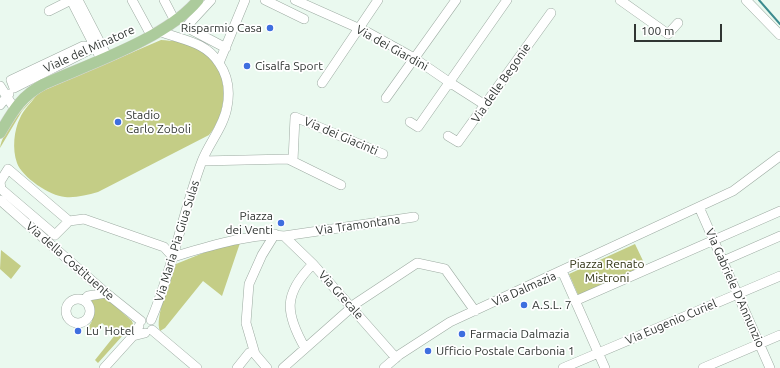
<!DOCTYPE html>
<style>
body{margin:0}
#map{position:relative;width:780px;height:368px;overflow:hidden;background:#eaf9ef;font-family:Ubuntu,sans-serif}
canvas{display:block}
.scale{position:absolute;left:634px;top:24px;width:88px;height:18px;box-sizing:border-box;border:2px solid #313633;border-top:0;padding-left:5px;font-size:12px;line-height:14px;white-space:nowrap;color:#313633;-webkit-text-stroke:3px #fff;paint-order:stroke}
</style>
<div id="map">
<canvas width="780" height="368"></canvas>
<div class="scale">100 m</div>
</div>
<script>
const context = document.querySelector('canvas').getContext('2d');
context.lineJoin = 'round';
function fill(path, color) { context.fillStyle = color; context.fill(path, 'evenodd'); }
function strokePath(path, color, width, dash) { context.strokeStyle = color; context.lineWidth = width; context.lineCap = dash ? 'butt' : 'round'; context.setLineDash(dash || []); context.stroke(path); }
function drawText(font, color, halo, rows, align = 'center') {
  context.font = font + ' Ubuntu,sans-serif'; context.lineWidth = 3.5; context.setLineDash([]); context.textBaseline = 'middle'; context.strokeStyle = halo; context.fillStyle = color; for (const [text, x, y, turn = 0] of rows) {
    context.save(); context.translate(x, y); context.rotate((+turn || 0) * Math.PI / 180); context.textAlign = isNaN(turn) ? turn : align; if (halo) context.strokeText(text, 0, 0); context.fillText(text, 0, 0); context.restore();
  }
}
const green = new Path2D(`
 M161,40C172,41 184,41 194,46C230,61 231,109 209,135L98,192C87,195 76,198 65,197C50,196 22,177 17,163C12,149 14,130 20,118C24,109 31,103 36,96L22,111L0,148C2,131 29,100 42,91Z
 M240,243L222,296L203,281L165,328L160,331C154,318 171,279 176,264L208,251Z
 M635,244L646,267L579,297L569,274Z
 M1,250L21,266L11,279L0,269Z
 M106,298L132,321L133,324L98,363L95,360L115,335V332L111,331L102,323L94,330L95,333L88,328L92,321L91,301L93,299Z`);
const stream = new Path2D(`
 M759,0L780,24`);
const minor = new Path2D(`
 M78,0L107,56
 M132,0L151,35
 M164,0L175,21
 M211,0L186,27L226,48
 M265,0L304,19
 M295,0L367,32L414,58L449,82L485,105
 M620,0L668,34L678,23
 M746,0L780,35
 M49,11L71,0L101,59
 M83,46L95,47L14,88L11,80Z
 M219,63L245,0
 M322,83L378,0
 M0,86L14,108
 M386,98L456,0
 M0,105L9,94
 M410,122L418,127L507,0
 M448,136L458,142L551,13
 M202,161L288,159L341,185
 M293,161L295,117L383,154
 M8,169L69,221L55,235L1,189L0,182Z
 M0,200L106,293L141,321
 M699,207L770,368
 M69,221L84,219L164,247L173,257C200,249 256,231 284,236L414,217
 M284,236L313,264L396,358
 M723,261L780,236
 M562,271L605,368
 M66 311a12 12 0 1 1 24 0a12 12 0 1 1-24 0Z
 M84,300L88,296L106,293
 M575,301L780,211
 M355,304L417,263L445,269L475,311
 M151,320C173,269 182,214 202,161C209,143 224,126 227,107C230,92 228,76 219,63C205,41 181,40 159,31
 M152,330L197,368
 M133,336L145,333
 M305,348C285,313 283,294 313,264
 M104,368L133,336L139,326
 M237,368L249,353
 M267,368L255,354L246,323L249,284L262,255L275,234
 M283,368L352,307
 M384,368L399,355L450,322L733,191L780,156
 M563,368L780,276
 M703,368L780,335`);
const major = new Path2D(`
 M0,133C13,111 21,96 44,84C89,64 167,38 198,0`);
const markers = [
 [270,28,4,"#3e6edf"],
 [247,66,4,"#3e6edf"],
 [118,122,4,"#3e6edf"],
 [281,223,4,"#3e6edf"],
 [524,305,4,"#3e6edf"],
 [78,331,4,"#3e6edf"],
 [462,334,4,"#3e6edf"],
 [428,351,4,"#3e6edf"]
];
const poiNames = [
 ["Risparmio Casa",262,28,"right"],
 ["Cisalfa Sport",255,66],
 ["Stadio",126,115],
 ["Carlo Zoboli",126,129],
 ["Piazza",273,216,"right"],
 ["dei Venti",273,230,"right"],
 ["A.S.L. 7",532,305],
 ["Lu' Hotel",86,331],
 ["Farmacia Dalmazia",470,334],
 ["Ufficio Postale Carbonia 1",436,351]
];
const streetNames = [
 ["Via dei Giardini",392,48,29],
 ["Viale del Minatore",89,49,-24],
 ["Via delle Begonie",501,83,-55],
 ["Via dei Giacinti",341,136,23],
 ["Via Tramontana",358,225,-8],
 ["Via Maria Pia Giua Sulas",177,241,-73],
 ["Via della Costituente",70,261,41],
 ["Via Gabriele D'Annunzio",735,288,66],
 ["Via Dalmazia",524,289,-24],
 ["Via Grecale",341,295,48],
 ["Via Eugenio Curiel",671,322,-23]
];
const parkNames = [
 ["Piazza Renato",607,264],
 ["Mistroni",607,278]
];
fill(green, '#c4cd86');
strokePath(stream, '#3c8b8e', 2);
strokePath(minor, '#9daba2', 10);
strokePath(major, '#d6d7d6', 12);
strokePath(minor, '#fff', 9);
strokePath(major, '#accb9c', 11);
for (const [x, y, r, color] of markers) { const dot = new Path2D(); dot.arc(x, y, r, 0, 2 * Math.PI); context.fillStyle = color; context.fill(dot); strokePath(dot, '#fff', 1.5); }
drawText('12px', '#313633', '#fff', poiNames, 'left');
drawText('12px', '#313633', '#fff', streetNames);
drawText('12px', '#303313', '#fff', parkNames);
</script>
